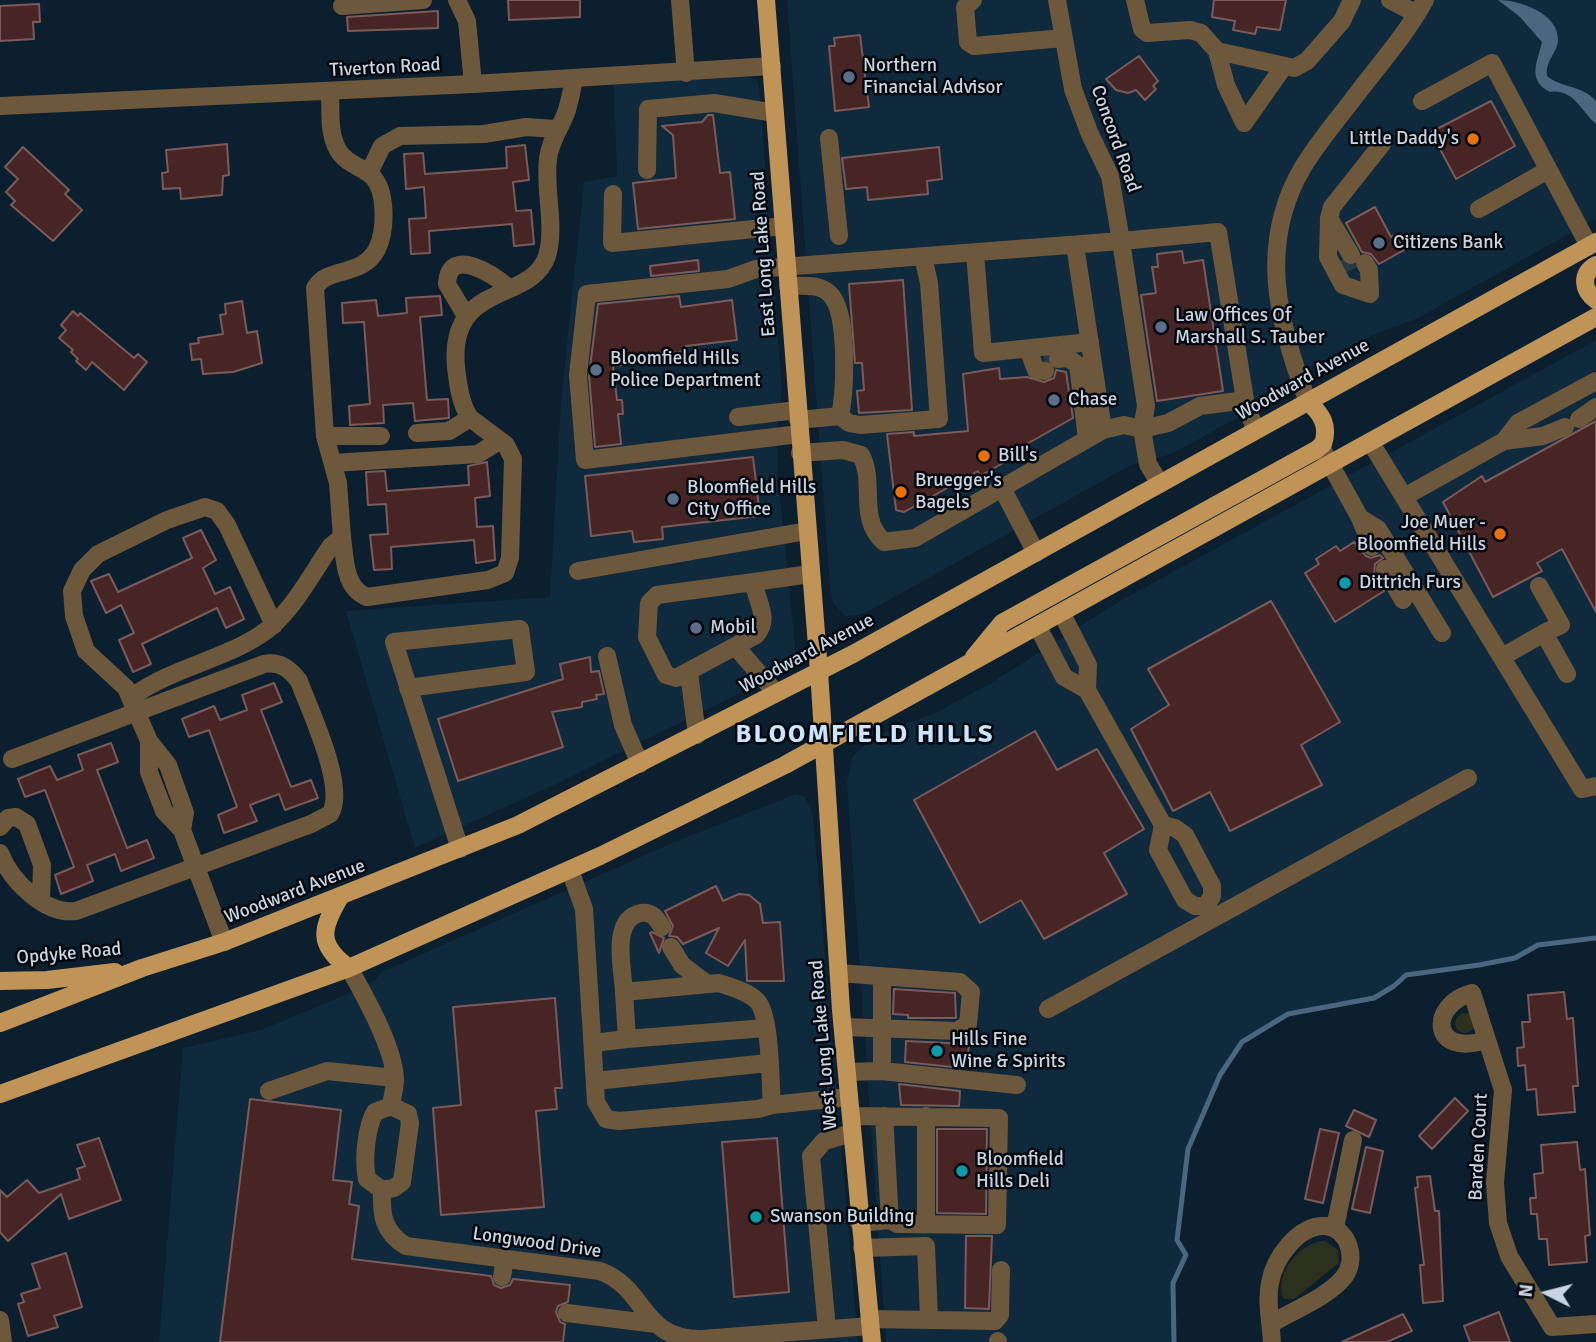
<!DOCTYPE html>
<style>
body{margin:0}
#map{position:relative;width:1596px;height:1342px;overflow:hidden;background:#0b1f2f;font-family:Signika,sans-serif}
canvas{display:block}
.north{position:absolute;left:1512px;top:1258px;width:70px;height:70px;-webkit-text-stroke:5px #03080f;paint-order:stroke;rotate:276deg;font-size:19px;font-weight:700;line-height:28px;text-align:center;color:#c9d5e0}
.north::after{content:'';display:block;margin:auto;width:24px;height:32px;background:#c9d5e0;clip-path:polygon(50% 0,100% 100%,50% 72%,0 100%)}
</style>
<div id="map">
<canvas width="1596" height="1342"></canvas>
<div class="north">N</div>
</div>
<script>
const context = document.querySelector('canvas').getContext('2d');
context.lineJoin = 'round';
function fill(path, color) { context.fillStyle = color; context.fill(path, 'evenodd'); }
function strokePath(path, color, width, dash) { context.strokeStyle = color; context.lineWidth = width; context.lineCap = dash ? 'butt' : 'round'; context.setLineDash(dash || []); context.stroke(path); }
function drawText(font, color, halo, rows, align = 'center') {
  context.font = font + ' Signika,sans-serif'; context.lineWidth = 5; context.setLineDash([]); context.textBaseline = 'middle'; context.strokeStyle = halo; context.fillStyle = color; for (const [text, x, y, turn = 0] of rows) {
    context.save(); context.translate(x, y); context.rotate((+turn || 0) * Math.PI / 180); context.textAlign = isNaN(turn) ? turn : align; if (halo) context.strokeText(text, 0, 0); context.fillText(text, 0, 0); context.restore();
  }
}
const built = new Path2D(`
 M787,0H1596V219L1418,318L1371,336L1285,380L1280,394L1172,454L1131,465L873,609L859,615L845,616L833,603L830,587Z
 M740,76L756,79L759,85L782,391L777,430V467L797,665L554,785L415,848L346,611L550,597L561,401L584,182L617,176L614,84Z
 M1596,340V938L1538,945L1515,958L1479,965L1406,975L1374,998L1288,1014L1242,1042L1220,1075L1188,1149L1177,1240L1186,1255L1173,1283L1174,1342H886L847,783L852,757L875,736L935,713L993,682L1118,602Z
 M796,794L805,797L813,815L858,1342H159L183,1048L261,1030L343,996L376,980L380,973L677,841Z`);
const green = new Path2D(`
 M1455 1023a10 10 0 1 1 20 0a10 10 0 1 1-20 0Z
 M1325,1241L1338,1250L1339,1263L1294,1299H1284C1273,1275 1300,1241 1325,1241Z`);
const water = new Path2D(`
 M1498,0C1519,0 1558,13 1558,39C1558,53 1545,60 1547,76C1561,88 1582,85 1596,101V124C1581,111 1573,88 1550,92C1526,80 1538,61 1542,42L1520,17Z`);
const stream = new Path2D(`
 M1174,1342L1173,1283L1186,1255L1177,1240L1188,1149L1220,1075L1242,1042L1288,1014L1374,998L1394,986L1406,975L1479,965L1515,958L1538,945L1596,938`);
const building = new Path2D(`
 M508,0H580V17L509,20Z
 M1214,0H1286L1280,30L1257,27L1255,34L1233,30L1235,21L1212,17Z
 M39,4L40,22H33L34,39L0,41V6Z
 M438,11V28L348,31L347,17Z
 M860,35L869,107L835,111L829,46H835L834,38Z
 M1139,56L1158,81L1153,86L1156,89L1145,100L1136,90L1128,93L1116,90L1106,79Z
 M1491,101L1515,146L1456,179L1431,132Z
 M708,115H713L720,173L730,172L735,219L638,229L633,183L676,178L673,135L662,126L702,122Z
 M227,144L229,175L223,176L222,195L181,199L180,188L163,189L162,173L168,172L166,150Z
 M525,145L529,180L513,182L516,211L531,210L534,244L514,246L512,224L429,231L430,253L411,254L409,219L426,218L424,187L406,189L404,154L423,153L425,174L507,168L506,147Z
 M23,147L69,190L65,194L82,210L53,241L11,205L15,201L6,192L18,179L5,167Z
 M939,147L942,179L927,181L928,194L868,200L867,187L846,189L842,158Z
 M1375,207L1391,237L1396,234L1404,250L1379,264L1371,254L1362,252L1346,223Z
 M1182,251L1184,263L1203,260L1223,391L1157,401L1141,295L1156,293L1152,267H1158L1157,254Z
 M698,260L699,271L651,276L650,266Z
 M903,280L912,410L859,413L857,391L864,390L862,363H855L849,284Z
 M440,296L442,315L420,317L427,400L448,399L449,418L415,421L413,403L383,405L384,423L350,425L349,406L370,404L364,322L343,323L342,303L376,300L378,316L407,313L406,298Z
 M679,296L681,307L732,300L737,340L686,346V351L633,359V364L613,366L617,400H622L623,414H618L621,444L595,447L589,375L598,304Z
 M242,301L247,333L257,331L262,363L233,372L203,374L201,359L192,360L190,344L199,343L198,338L223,334L220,315L226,314L225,304Z
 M73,311L78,316L80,313L134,358L138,354L147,362L124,390L92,362L86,370L76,361L78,359L71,352L73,350L59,338L66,330L61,325Z
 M999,368L1000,379L1027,377L1044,382L1054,378L1056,370L1066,372L1073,418L1000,459L1003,463L980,476L978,471L904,512L896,510L887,434L914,432V436L968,431L963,374Z
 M1596,421V612L1562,549L1537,563L1542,571L1493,597L1443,502L1482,476L1485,482Z
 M753,457L760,516L662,527L663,539L634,542L632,531L591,536L585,476Z
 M487,462L490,496L475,498L477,527L493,526L495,560L476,563L474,540L391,547L392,569L374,570L370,535L388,534L386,504L368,505L366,472L385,471L387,491L469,485L468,466Z
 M201,530L216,560L203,568L215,594L230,587L244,619L226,628L217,608L142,644L151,664L133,672L119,640L134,633L121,605L106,613L91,581L109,574L118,592L192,558L183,538Z
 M1354,542L1366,556L1371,558L1380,555L1383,558L1375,564L1374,575L1384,591L1335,622L1305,573L1319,564L1316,559L1336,546L1340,551Z
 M1271,601L1340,722L1301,745L1322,785L1230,831L1210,792L1173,811L1131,729L1169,705L1148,669Z
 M590,657L591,672L599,671L604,694L596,695L597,699L582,702V707L552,712L563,747L458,781L438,719L563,679L560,664Z
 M274,683L282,702L261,710L291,787L311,780L318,798L285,810L279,794L250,805L257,821L224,833L218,815L237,807L209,730L189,737L182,719L214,706L220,720L247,710L242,695Z
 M1035,731L1057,770L1097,749L1144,829L1104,853L1127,894L1044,939L1021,900L980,923L914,800Z
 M111,743L118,762L97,770L127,848L147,840L154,858L121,871L115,854L87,865L93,881L61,894L55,875L74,867L45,790L25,797L18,779L50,766L57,780L83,770L78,755Z
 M716,886L723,901L739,894L749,895L760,904L763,923L780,922L784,981H747L745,940L728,966L706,953L719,928L683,944L677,937L669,936L673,926L665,911Z
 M652,932L664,938L659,953L650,933Z
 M894,989L955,993L956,1018H908V1015L893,1014Z
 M1564,992L1567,1019L1573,1018L1578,1086H1573L1575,1112L1538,1115L1536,1089L1527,1090L1525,1065L1518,1066L1517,1048L1524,1047L1522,1022H1530L1528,995Z
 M555,998L562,1088H555L557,1109L536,1111L544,1207L441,1215L433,1108L461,1105L453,1007Z
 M906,1041L969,1044L967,1064L962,1063V1068L905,1062Z
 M899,1084L960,1091L959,1106L901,1105Z
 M1455,1098L1468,1111L1432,1149L1419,1136Z
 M250,1099L341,1110L333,1180L352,1182L349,1204L359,1206L352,1259L491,1276L494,1285L501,1288L510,1285L513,1279L570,1285L568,1302L558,1306L556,1312L560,1322L565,1324L563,1342H220Z
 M1354,1110L1376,1120L1369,1137L1346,1126Z
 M937,1129H987L986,1214L937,1213Z
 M1320,1129L1339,1133L1323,1203L1305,1199Z
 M99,1138L121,1200L69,1219L61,1194L8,1241L0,1232V1190L7,1197L27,1180L39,1193L80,1179L77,1169L85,1166L77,1145Z
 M777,1138L789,1292L734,1297L722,1142Z
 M1577,1142L1580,1170L1585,1169L1590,1235L1585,1236L1587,1262L1549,1265L1547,1239H1539L1537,1214H1531L1530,1198H1536L1534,1174L1543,1173L1541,1145Z
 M1366,1147L1383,1151L1370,1213L1352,1209Z
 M1430,1176L1435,1211H1439L1443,1301L1423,1303L1420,1265H1424L1415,1188L1418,1187L1417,1177Z
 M966,1236H992L989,1309L965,1308Z
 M66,1253L82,1307L54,1316L58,1327L28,1336L18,1304L24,1302L21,1294L40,1288L32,1264Z
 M1499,1312L1510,1342H1470L1464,1326Z
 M1403,1314L1412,1331L1387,1342H1342Z`);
const minorTunnel = new Path2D(`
 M1343,259L1349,271
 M1044,361L1058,359`);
const minor = new Path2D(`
 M457,0L467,21L473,84
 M680,0L686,73
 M973,0L965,7L968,42L974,46L1063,38
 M1135,0L1142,29L1147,33L1190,30L1201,33L1217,51L1294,68L1307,61L1342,21L1352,0
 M1390,0L1417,14
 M342,6L423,0
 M1217,51L1226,85L1244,123L1284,66
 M1422,101L1492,63L1589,246
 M0,106L473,84L772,66
 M829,138L839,236
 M647,170L648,109L714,103L775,113
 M369,173L382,146L400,136L484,134L526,127L556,129
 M613,194L612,243L784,226
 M1479,209L1548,170
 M1329,218L1328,257L1343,285L1370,294
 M1075,245L1103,430
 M975,253L983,353L1090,342
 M1351,255L1329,218L1332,207L1382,144
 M1365,263L1369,270L1370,294
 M788,286C802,286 819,283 830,294C849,313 845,391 840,416
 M466,316L447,284C449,244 495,276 509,288
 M1031,357L1036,370L1045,371
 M1058,359L1068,358L1078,365L1087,439
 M1245,400L1200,406L1168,423L1142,429L1146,406L1121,241L1218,232L1245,400L1255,430
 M1308,402C1278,324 1257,244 1303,167C1320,139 1343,113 1363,86C1385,58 1408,31 1425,0
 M738,417L797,410
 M1579,419L1596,407
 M798,420L840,416L849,423L860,425L939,419L929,283L923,257
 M417,433L449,431L470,418C460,403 458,384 456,367C448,280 531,304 547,256C556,226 544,190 548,159C550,140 561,128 567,110C570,100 572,89 574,79
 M799,434L585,460L578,375L587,294L728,279L756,269L1121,241L1110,176L1089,132L1073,89L1057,0
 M325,436L315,288C327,266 362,278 377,249C386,231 387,191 372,176C361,166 346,164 338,150C328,133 331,110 330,92
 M1504,441L1543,436L1565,427
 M1371,443L1582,789L1596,786
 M1323,451L1360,518L1378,529L1442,633
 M800,453L843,450L861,455C876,483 857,518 884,542L915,538L1002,488L1036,553
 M333,463L478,454L499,441
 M1002,488L1103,430L1124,425L1142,429L1148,464L1160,484
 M1404,497L1504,441L1518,423L1596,381
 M1360,518L1372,547
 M342,537C345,559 344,588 367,597L488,580L505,573L510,558L513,459L506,445L470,418
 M1385,569L1403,600
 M578,571L807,531
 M754,582L657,595L649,603L647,637L666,675L676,678L756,635C771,618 756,602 754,582L810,574
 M1539,586L1561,625L1544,633
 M1062,614L1088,665L1087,690L1163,825L1175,828L1185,835L1212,886V896L1206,906
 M1038,627L1064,677L1087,690
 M736,647L776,693
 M607,656L623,725L640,764
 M1502,657L1544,633L1567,674
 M689,673L697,735
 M408,688L526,672L520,629L394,642L460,849
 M132,697C171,668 220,661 260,635C291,615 310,576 331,546L342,537L338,483L325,436H381
 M149,741V772L164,811L182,830L224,942
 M1163,825L1158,850L1185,900L1195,906H1206
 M0,827L8,818L16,817L27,824L42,865L41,901
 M182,830L185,813L168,765L149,741L126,688L86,651L74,616L72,591L82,570L98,554L167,520L205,507L217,511L227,525L274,625
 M0,853C11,881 45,915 76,911L311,824L330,814C347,788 310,711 299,681C290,669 280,661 264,664L12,759
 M570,870L584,909L596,1102L606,1119L619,1121L758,1109L772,1105L849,1097
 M1206,906L1212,919L1468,778
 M671,947L682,965L707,984
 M349,968C365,996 394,1048 395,1079C395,1088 392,1098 391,1106
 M839,973L960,982L971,992L968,1024L957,1031L843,1027
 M624,992C623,970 610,919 641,913C652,911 657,919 662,927
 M1048,1009L1212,919
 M627,1039L765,1028
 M1486,1040C1430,1058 1429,1004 1472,993L1503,1090L1495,1183L1498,1223L1509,1256L1552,1327L1596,1324
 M593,1043L627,1039L624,992L719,983C731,987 750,992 758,1002C771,1018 770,1083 772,1105
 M882,1071L1017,1085
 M847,1072L882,1071V977
 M595,1081L768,1063
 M269,1091L327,1071L395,1078
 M391,1106L408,1114L410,1123L402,1182L394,1188L382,1190L367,1179C363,1161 366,1128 375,1112Z
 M851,1116L999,1118L997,1225L897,1224L890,1220L859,1223
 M884,1116L890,1220
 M382,1190C381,1215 383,1232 406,1246L600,1271C648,1289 640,1340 702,1339L870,1326
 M926,1224V1116
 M1335,1228L1353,1140
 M862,1248L926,1246L929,1318
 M502,1277L505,1259
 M567,1313L656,1324
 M869,1319L995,1321L1000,1315L1001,1270
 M0,1320L3,1342
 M1271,1324C1293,1310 1327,1298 1344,1277C1357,1261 1350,1229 1326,1226C1298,1224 1274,1259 1270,1283C1266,1302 1271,1323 1272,1342
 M827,1329L811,1156L824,1141L852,1133
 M998,1341V1342`);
const major = new Path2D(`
 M766,0L819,671L841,1010L872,1342
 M1596,265C1580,274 1583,291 1596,300
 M974,657L1002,623L1316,450L1323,444C1329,426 1322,414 1308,402
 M340,897C321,929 317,945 349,968
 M0,981L47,980L115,972
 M0,1023L142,968L224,942L518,825L853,654L1596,242
 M0,1094L349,968L600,856L785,765L1596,317`);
const markers = [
 [849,77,7,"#5c6f8a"],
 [1473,139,7,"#e8710a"],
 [1379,243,7,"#5c6f8a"],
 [1161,327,7,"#5c6f8a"],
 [596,370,7,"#5c6f8a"],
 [1054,400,7,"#5c6f8a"],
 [984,456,7,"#e8710a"],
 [901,492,7,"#e8710a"],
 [673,499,7,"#5c6f8a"],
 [1500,534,7,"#e8710a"],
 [1345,583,7,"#0f9aa8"],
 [696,628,7,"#5c6f8a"],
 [937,1051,7,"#0f9aa8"],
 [962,1171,7,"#0f9aa8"],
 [756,1217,7,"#0f9aa8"]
];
const poiNames = [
 ["Northern",863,66],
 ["Financial Advisor",863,88],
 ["Little Daddy's",1459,139,"right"],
 ["Citizens Bank",1393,243],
 ["Law Offices Of",1175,316],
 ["Marshall S. Tauber",1175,338],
 ["Bloomfield Hills",610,359],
 ["Police Department",610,381],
 ["Chase",1068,400],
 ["Bill's",998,456],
 ["Bruegger's",915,481],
 ["Bagels",915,503],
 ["Bloomfield Hills",687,488],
 ["City Office",687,510],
 ["Joe Muer -",1486,523,"right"],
 ["Bloomfield Hills",1486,545,"right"],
 ["Dittrich Furs",1359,583],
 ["Mobil",710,628],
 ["Hills Fine",951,1040],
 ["Wine & Spirits",951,1062],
 ["Bloomfield",976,1160],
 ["Hills Deli",976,1182],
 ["Swanson Building",770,1217]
];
const streetNames = [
 ["Tiverton Road",385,68,-3],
 ["Concord Road",1115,139,70],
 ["East Long Lake Road",764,254,-94],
 ["Woodward Avenue",1303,380,-29],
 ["Woodward Avenue",807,654,-28],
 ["Woodward Avenue",295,892,-21],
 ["Opdyke Road",69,954,-5],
 ["West Long Lake Road",824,1045,-95],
 ["Barden Court",1479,1147,-87],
 ["Longwood Drive",537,1243,8]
];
const districtNames = [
 ["BLOOMFIELD HILLS",865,735]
];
fill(built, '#0f293d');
fill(green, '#2b311c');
fill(water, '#4b667f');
strokePath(stream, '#4b667f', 5);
fill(building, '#472524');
strokePath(building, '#7a5b59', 2);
strokePath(minorTunnel, '#283a4a', 18, [18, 9]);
strokePath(minor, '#6e583c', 18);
strokePath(major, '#c09357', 18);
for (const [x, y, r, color] of markers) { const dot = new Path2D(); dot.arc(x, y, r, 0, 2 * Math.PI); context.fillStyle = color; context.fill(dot); strokePath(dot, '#03080f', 2.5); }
drawText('19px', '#c9d5e0', '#03080f', poiNames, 'left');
drawText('19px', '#c9d5e0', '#03080f', streetNames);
context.letterSpacing = '2px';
drawText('bold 26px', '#cce5fc', '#03080f', districtNames);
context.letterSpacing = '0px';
</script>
